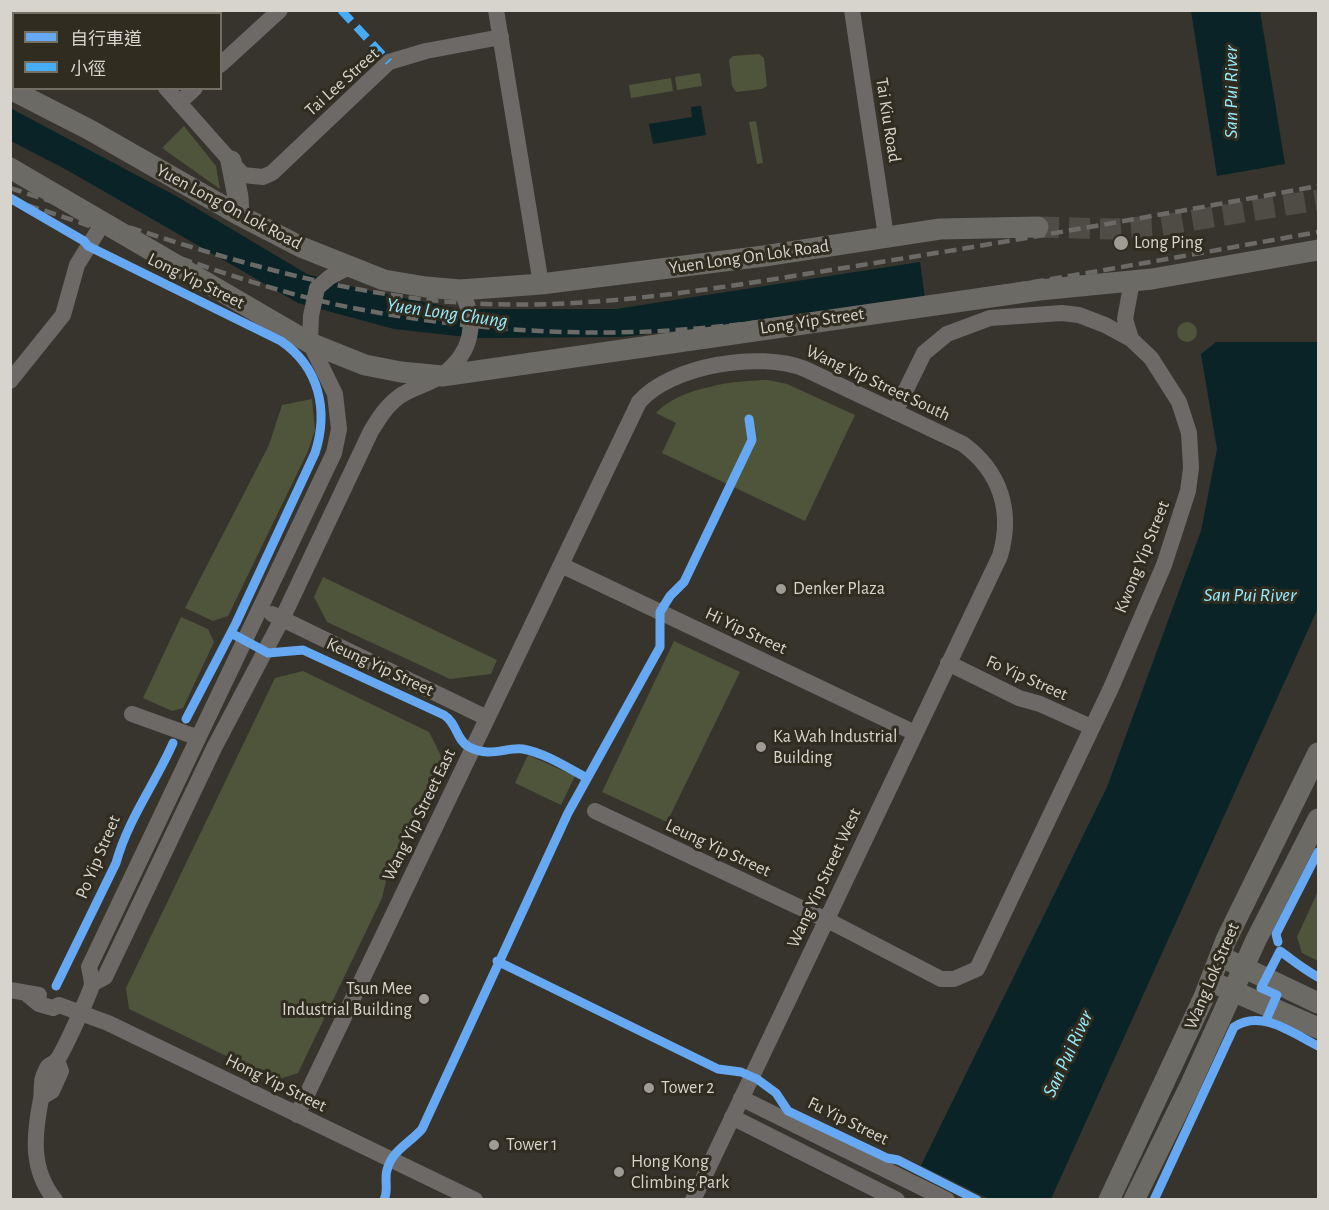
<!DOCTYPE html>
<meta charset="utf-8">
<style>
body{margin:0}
#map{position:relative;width:1329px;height:1210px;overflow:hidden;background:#36342d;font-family:"Alegreya Sans","Noto Sans TC",sans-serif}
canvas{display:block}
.frame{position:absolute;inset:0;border:12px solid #d7d4cd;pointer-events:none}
.legend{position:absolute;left:12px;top:12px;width:210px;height:78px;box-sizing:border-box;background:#302c20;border:2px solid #736f65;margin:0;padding:8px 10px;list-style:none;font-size:18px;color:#d7d4cd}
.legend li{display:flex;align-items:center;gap:12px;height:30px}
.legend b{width:30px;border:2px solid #736f65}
</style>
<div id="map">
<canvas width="1329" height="1210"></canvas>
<div class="frame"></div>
<ul class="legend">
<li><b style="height:8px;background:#66a8f1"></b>自行車道</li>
<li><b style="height:8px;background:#46acf6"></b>小徑</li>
</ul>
</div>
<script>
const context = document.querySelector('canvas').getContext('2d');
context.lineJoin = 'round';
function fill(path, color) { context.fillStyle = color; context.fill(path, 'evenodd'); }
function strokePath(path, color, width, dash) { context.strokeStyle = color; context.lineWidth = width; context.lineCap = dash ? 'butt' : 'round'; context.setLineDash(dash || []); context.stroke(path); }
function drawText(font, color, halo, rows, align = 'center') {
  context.font = font + ' "Alegreya Sans",sans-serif'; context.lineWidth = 6; context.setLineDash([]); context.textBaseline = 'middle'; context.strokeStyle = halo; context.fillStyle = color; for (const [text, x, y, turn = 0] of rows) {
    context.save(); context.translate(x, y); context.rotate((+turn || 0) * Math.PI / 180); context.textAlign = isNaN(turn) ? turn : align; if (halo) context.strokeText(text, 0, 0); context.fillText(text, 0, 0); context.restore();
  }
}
const green = new Path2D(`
 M759,54L764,58L767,86L762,89L736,92L732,86L729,60L733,56Z
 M700,73L702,86L677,90L675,77Z
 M671,78L673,91L631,98L629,85Z
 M756,121L763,163L757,164L749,122Z
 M184,126L216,166L220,189L162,148Z
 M1177 332a10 10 0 1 1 20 0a10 10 0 1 1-20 0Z
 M768,380L787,384L855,415L805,521L662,453L676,423L656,413C678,388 735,380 768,380Z
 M312,399L315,430L308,451L228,616L213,621L185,608L269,445L282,405Z
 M323,577L497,660L491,674L450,679L327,622L314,597Z
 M181,617L208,629L214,642L183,708L172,711L143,698Z
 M674,641L740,672L667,822L602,792Z
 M303,671L429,732L442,758L389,868L382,898L298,1073L276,1080L129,1009L126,988L275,678Z
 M528,755L575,776L561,805L515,783Z
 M1318,891V961L1302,953L1297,937Z`);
const water = new Path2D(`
 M1191,11H1260L1285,164L1217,176Z
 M701,106L706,135L653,144L649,124L692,117L691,107Z
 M10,108L176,196L307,274L361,289L459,309H616L920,262L925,298L854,310L621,337L475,338L394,329L298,303L67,170L11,141Z
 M1216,342H1318V608L1051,1199L904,1200L1107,787L1201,531L1217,449L1201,354Z`);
const pier = new Path2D(`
 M918,1164L991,1200H901Z`);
const majorTunnel = new Path2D(`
 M1038,227L1113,229L1157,226L1318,200`);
const minor = new Path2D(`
 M96,10L99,14
 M496,10L541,284
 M852,10L886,236
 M160,14L164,10
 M220,65L280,10
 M166,88L243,175L263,177L272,173L389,62L426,51L501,37
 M179,103L195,88
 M1131,339L1125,319L1132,281
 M10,381L63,315L77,265L104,221
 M561,565L915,733
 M272,614L487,718
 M948,663L1019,698L1040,704L1091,727
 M132,714L196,737
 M595,811L835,924L941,979H954L977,969L1111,688L1164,565L1188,491L1191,468L1189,433L1179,402L1151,358L1131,339L1105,325L1079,315L1062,313L990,318L947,334L924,353L895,412
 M92,984L105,977L214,748L282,619L371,431C379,418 387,405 400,396C413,387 430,384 442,375C472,353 479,321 460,290
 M10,990L39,995
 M28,995L39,1004L53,1008L59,1005L108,1023L475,1200
 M42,1097L52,1091L61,1071L57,1061
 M741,1098L947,1200
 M297,1115L639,402C671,365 760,351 805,369L963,444C1001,472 1013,512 1000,556L693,1200
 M732,1117L897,1200
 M55,1200C30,1169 34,1135 41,1099C43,1087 39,1083 47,1068C49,1064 54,1064 57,1060C63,1053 90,993 92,985C92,980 90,972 89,967L334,453L339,429L335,394L310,343L311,316L317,288L330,277L349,267`);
const major = new Path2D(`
 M10,89L90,130L239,215L301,247L384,280L426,287L460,290L541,284L764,256L940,229L1038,227
 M231,161L238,197L239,215
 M10,168L310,343L365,365L401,372L442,376L1039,290L1152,279L1318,250
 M1230,961L1318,1003
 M1219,985L1318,1028
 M1109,1200L1204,997L1226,940L1318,753
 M1134,1200L1189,1088L1256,940L1318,819`);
const rail = new Path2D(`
 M10,188C149,233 285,284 430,300C569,315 706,290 843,268C1002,243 1160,215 1318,186
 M10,200C131,236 244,289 369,311C479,331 591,338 703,328C760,323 818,314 875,306C1024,286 1171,258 1318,232`);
const quiet = new Path2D(`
 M341,10L389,62`);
const cycleway = new Path2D(`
 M10,198L84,241L88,246L281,341C319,367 329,410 315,453L236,623L186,719
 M231,633L268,653L303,650L444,715C457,723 456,740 469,747C491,758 505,747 523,749C545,753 568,768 587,778
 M1278,942L1276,934L1318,852
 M497,961L718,1069L741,1072L757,1079L776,1093L788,1111L887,1158L898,1160L977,1200
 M56,986L116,863C128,819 155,784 173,743
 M1266,1020L1277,995L1261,988L1280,951C1294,961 1302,968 1318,977
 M384,1200C389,1189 384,1181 387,1170C392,1150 410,1143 422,1129L568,813L660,647V612L670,596L684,582L752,440L749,419
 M1154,1200L1234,1027C1262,1009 1292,1033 1318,1046`);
const markers = [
 [1121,243,8,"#9f9c95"],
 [781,589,6,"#9f9c95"],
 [761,747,6,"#9f9c95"],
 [424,999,6,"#9f9c95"],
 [649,1088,6,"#9f9c95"],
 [494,1145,6,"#9f9c95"],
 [619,1172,6,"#9f9c95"]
];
const streetNames = [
 ["Tai Lee Street",342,82,-42],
 ["Tai Kiu Road",888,120,81],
 ["Yuen Long On Lok Road",229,207,28],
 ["Yuen Long On Lok Road",749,257,-8],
 ["Long Yip Street",196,281,26],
 ["Long Yip Street",812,321,-8],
 ["Wang Yip Street South",878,383,25],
 ["Kwong Yip Street",1142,557,-68],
 ["Hi Yip Street",746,631,25],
 ["Keung Yip Street",380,667,25],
 ["Fo Yip Street",1027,678,24],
 ["Wang Yip Street East",419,815,-64],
 ["Leung Yip Street",718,848,25],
 ["Po Yip Street",98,857,-67],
 ["Wang Yip Street West",824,878,-65],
 ["Wang Lok Street",1212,976,-67],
 ["Hong Yip Street",276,1083,26],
 ["Fu Yip Street",848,1121,26]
];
const poiNames = [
 ["Long Ping",1134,243],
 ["Denker Plaza",793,589],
 ["Ka Wah Industrial",773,737],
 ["Building",773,758],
 ["Tsun Mee",412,989,"right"],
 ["Industrial Building",412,1010,"right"],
 ["Tower 2",661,1088],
 ["Tower 1",506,1145],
 ["Hong Kong",631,1162],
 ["Climbing Park",631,1183]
];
const waterNames = [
 ["San Pui River",1231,92,-90],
 ["Yuen Long Chung",447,313,8],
 ["San Pui River",1250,595],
 ["San Pui River",1068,1054,-65]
];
fill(green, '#4f553a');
fill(water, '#092327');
fill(pier, '#36342d');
strokePath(majorTunnel, '#4e4c45', 21, [21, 10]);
strokePath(minor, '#6c6967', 16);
strokePath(major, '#6c6a65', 21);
strokePath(rail, '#6c6a66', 4.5, [12, 6]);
strokePath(quiet, '#46acf6', 8, [15, 8]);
strokePath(cycleway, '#66a8f1', 9);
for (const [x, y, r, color] of markers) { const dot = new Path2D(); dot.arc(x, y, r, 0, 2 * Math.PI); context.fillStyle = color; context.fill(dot); strokePath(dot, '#302c20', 2); }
drawText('18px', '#d7d4cd', '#302c20', streetNames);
drawText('18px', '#d7d4cd', '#302c20', poiNames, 'left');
drawText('italic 20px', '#95ecfe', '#302c20', waterNames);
</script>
